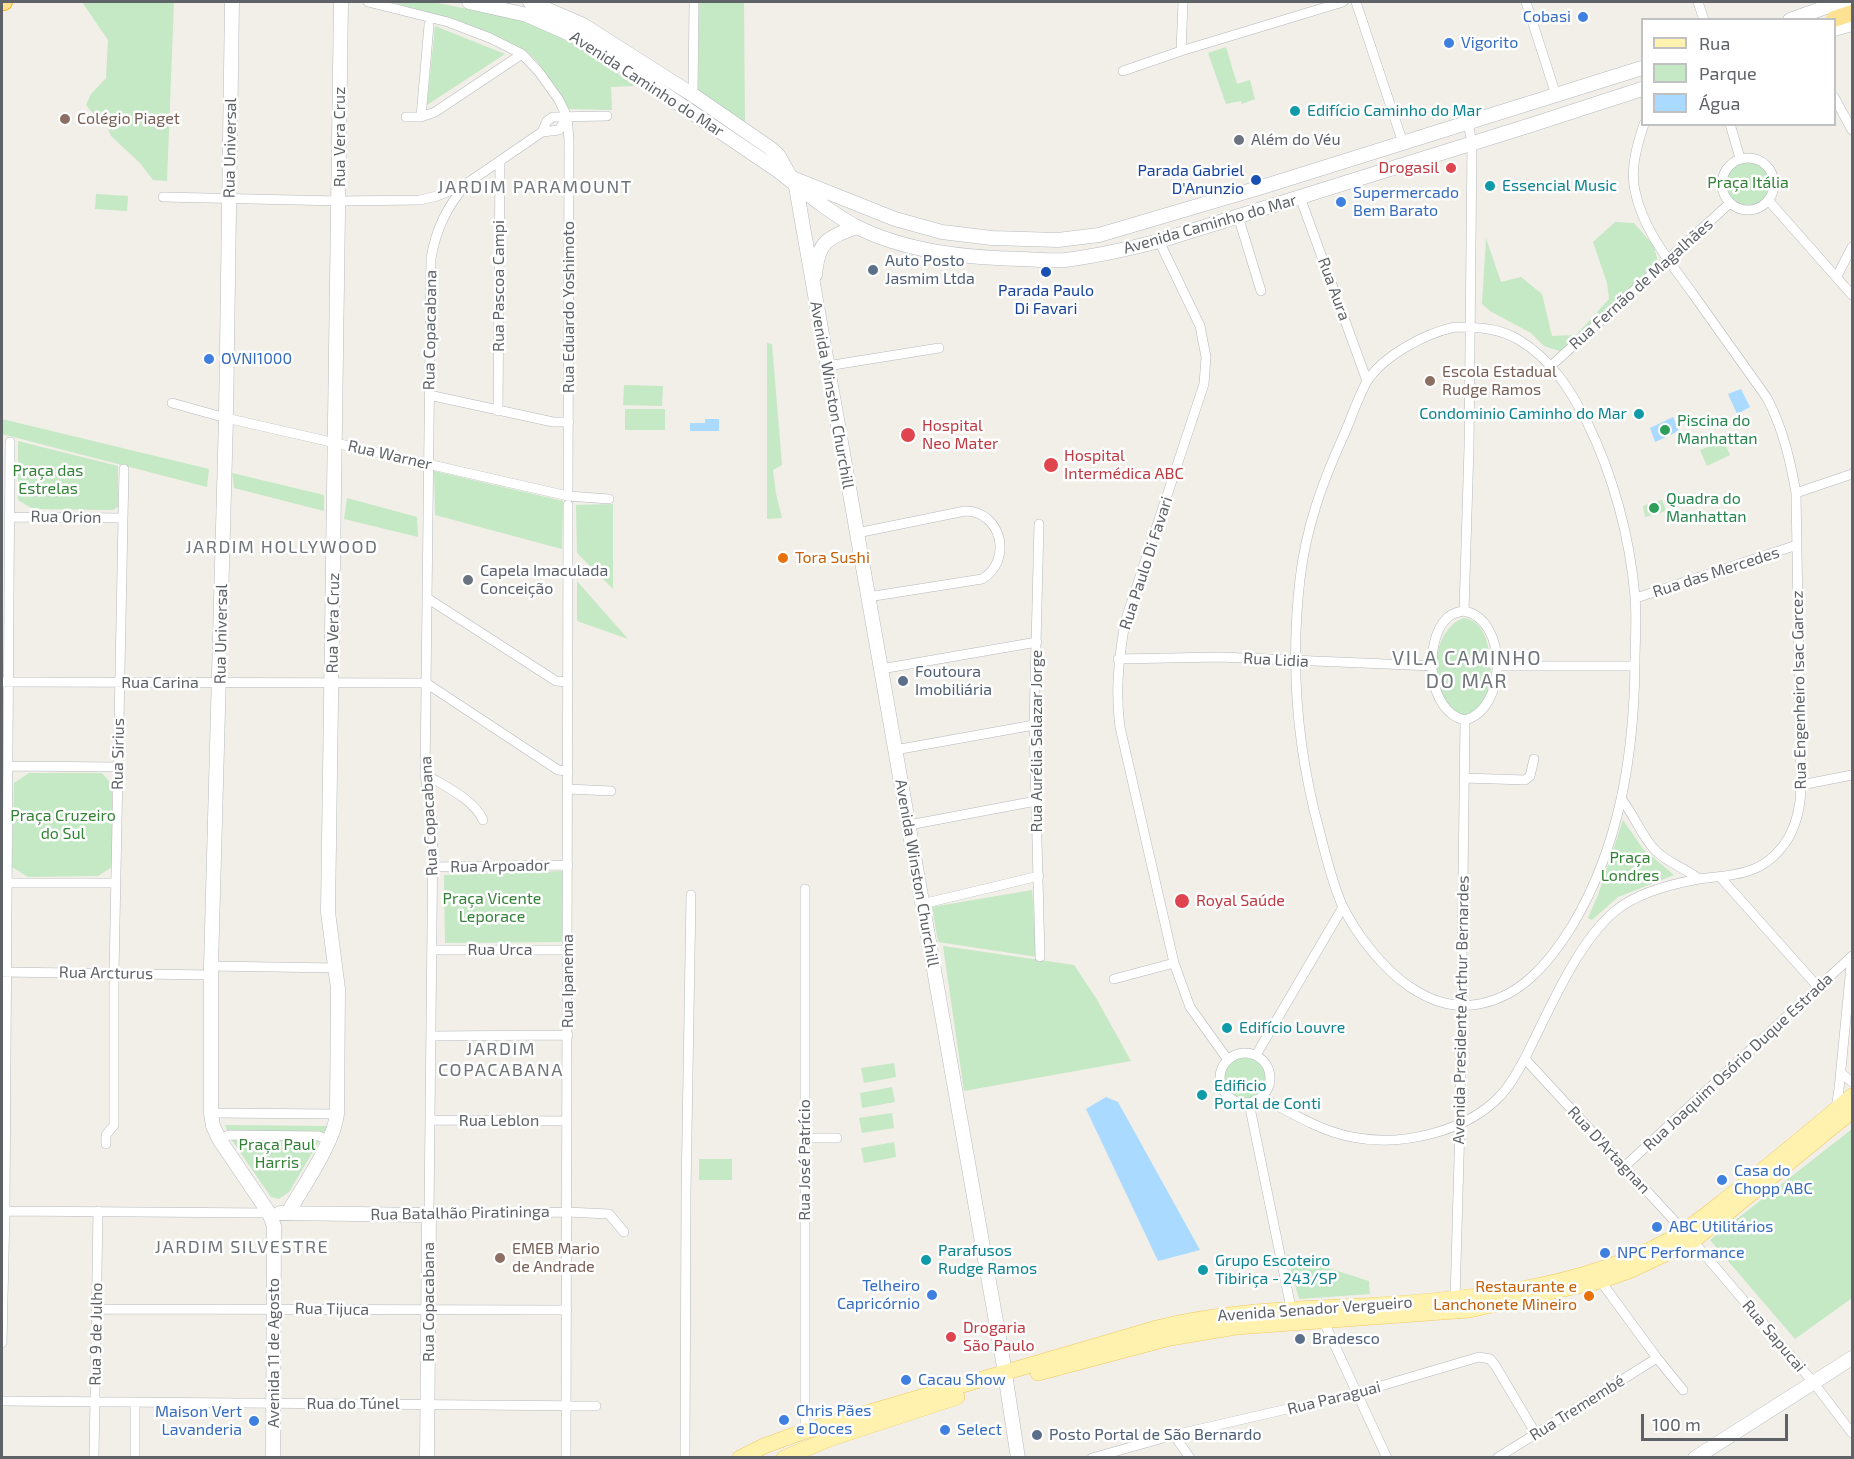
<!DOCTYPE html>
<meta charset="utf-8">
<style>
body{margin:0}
#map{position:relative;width:1854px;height:1459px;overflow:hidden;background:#f1efe8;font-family:"Exo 2",sans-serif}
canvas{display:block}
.frame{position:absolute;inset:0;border:3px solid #5f6368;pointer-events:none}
.legend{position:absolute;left:1641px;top:18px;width:195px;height:108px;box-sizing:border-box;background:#fff;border:2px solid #bfc1c3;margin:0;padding:8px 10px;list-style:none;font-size:18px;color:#5f6368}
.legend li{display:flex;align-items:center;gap:12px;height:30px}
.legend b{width:30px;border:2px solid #bfc1c3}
.scale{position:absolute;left:1641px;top:1414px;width:147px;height:27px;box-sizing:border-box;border:3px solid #5f6368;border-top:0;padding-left:8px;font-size:18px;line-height:21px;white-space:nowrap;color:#5f6368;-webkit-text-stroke:4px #fff;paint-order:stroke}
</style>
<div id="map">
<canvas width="1854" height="1459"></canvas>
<div class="frame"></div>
<ul class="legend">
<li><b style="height:8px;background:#fff2af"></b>Rua</li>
<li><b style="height:16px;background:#c5e8c5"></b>Parque</li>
<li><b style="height:16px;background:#aadaff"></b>Água</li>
</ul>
<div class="scale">100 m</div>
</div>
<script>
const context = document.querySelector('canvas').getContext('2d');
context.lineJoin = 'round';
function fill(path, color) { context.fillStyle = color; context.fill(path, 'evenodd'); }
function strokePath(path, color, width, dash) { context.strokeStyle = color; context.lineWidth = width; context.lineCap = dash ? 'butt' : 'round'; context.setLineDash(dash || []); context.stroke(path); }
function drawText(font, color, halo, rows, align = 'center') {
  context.font = font + ' "Exo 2",sans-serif'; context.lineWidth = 5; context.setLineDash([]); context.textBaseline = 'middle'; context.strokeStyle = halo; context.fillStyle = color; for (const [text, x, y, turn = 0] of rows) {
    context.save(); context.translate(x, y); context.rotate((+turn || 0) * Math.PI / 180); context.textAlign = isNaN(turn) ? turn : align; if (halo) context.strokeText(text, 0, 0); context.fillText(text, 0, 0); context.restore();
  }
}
const green = new Path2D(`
 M82,2H174L167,181L153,180L140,163L111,136L105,122L97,118L86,105L91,94L106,78L108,40Z
 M392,2H433L526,21L568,38L635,86L611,87L612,110L569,109L556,93L539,64L528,52L503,39L462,23Z
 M699,2H744L745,127L698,96Z
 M435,26L505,54L427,105Z
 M1226,47L1237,84L1250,80L1255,99L1242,104L1241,101L1226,104L1208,53Z
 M1726 183a22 22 0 1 1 44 0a22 22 0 1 1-44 0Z
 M96,194L128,196L127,211L95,209Z
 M1615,222L1634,223L1654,246L1660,271L1571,355L1544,346L1531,333L1490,311L1482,304L1486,238L1501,282L1521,277L1542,294L1552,336L1576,335L1609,299L1607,283L1593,242Z
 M767,343L772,344L782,465L773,470L776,494L782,518L767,519Z
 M624,385L663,386L662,406L623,405Z
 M625,409H665V430H625Z
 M2,419L209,469L207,487L2,434Z
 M18,441L118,466V507L113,510L33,509L18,500Z
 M1724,441L1730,455L1707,466L1700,450Z
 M434,471L563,501L562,549L435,515Z
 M232,473L324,495V511L234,488Z
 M347,498L417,517L418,537L344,519Z
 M1662,500L1666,511L1645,517L1643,506Z
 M613,504V589L577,553L576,505Z
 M577,581L628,639L577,621Z
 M1463,618C1493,620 1494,675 1487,697C1484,704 1477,710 1472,716L1459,717C1454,711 1447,705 1443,698C1428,674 1436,629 1463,618Z
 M29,773H102L112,785V867L98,876L28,877L12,867L14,783Z
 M1623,820L1643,849L1674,875L1618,897L1592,920L1588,918L1598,895Z
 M564,871V942L445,943L444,875Z
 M1032,890L1037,957L938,942L932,907Z
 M943,946L1074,965L1096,998L1131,1061L964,1091Z
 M1221 1078a24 24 0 1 1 48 0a24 24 0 1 1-48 0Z
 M894,1063L896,1077L864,1083L861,1068Z
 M892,1087L895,1102L862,1108L860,1093Z
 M892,1113L894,1128L862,1133L859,1118Z
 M225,1125L328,1126L289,1192L279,1199L271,1197L231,1139Z
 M1852,1129V1298L1795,1339L1710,1240Z
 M894,1142L896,1157L864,1163L861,1148Z
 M699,1159H732V1180H699Z
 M1287,1255L1369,1281L1370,1294L1299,1299Z`);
const water = new Path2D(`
 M1741,389L1750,407L1737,414L1728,394Z
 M1673,417L1679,431L1655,442L1650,428Z
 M705,419H719V431H690V423H705Z
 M1106,1097L1118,1102L1200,1250L1158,1261L1086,1109Z`);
const street = new Path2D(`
 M368,2L448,22L490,38L522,54L539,72L559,100L567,117L569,140L568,496
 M1356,2L1403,143
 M1526,2L1556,95
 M1698,2L1704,20
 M1181,51L1183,2
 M1123,71L1181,51L1343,2
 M693,95L694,2
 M1834,97L1852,130
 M406,117H421L435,112L522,54
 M421,117L429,25
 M1730,124L1740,158
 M542,132L547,121L553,117L607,116
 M1722 184a26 26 0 1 1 52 0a26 26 0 1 1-52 0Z
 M466,184C447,207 436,229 431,258L425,774L433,829L429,1215L567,1212L609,1214L624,1232
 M163,197L339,201L420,200L437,196L466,184L542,132L559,130L567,117
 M1300,197L1367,381
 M1768,200L1852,295
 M1238,216L1261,291
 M1159,241L1200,326L1206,357L1204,384L1125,622C1119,658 1115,691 1120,727L1174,963L1190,1007L1228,1060
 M1837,276L1852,247
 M1455,327C1477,327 1500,328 1519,340C1551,359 1570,389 1587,422C1613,475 1630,537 1635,597C1637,618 1635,641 1635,663C1634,754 1620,846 1572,926C1549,963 1519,1000 1472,1005C1448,1007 1430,1000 1410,987C1383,969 1356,934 1342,905C1332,882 1326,857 1320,833C1297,750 1290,665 1300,579C1306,528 1322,483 1343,437C1351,419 1357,400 1366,383C1382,356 1426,333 1455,327Z
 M1552,365L1730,203
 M827,366L939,348
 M429,395L553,422H569
 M172,403L226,418L568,496L609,499
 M498,411L500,161
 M1796,493L1852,474
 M9,517L123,518
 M1039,524L1034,725L1040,957
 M857,533L965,511C1002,511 1013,561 982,579L868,597
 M427,598L556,681L568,682
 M1636,598L1797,545
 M1464,611L1469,447L1472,143L1468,123
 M1464,611C1508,619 1508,709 1465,720C1427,713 1423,641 1447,618C1452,613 1458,612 1464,611Z
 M1118,659L1220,657L1433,666
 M1497,666H1635
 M881,669L1037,642
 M2,682L426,683L558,770L568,771
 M895,750L1034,725
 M8,766L118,767
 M425,774C444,786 474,799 483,820
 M1465,778L1525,780L1530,776L1534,759
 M1801,785L1852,775
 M568,789L611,791
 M1622,800C1635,816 1641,836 1656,851C1669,864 1686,868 1699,879
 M909,825L1036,801
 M433,867L568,865
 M1721,878L1818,987
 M7,883H116
 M805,889V1431
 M922,904L1039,876
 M432,950H568
 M211,966L336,968
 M2,972L211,975
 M1114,979L1174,963
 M431,1036L568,1035
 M1220 1078a25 25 0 1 1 50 0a25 25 0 1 1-50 0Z
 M1256,1055L1343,907
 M1525,1059L1693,1241L1813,1382L1852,1433
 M1841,1073L1852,1082
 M1261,1097C1290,1112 1320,1131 1352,1137C1401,1147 1466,1132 1500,1096C1511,1085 1518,1071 1525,1058C1548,1013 1576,944 1615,911C1637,893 1671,884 1699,879C1738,874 1766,875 1789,837C1798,820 1801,804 1801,785L1796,493C1790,459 1783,429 1767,398C1742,363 1718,329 1693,294C1670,262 1643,230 1635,191C1630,169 1637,145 1644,124
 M1249,1103L1291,1308
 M1836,1109L1839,1089L1852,956
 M211,1113L337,1114
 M430,1120L567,1121
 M805,1138H837
 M219,1139L229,1135L319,1136L329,1141
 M106,1144V1135L114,1125V973L124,469
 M1624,1167L1852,956
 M5,1211L269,1213
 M1599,1279L1657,1358L1683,1390
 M1455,1300L1460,1123L1465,720
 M96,1309L567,1310
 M1324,1322L1387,1458
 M2,1343L5,1211L10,442
 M2,1401L596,1406
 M135,1403V1458
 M1174,1435L1190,1458
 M94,1458L98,1211
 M566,1458L568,505
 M685,1458L686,1193L691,895
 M1092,1458L1174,1435L1357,1393L1479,1357L1490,1359L1495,1365L1536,1434
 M1497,1458L1657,1358`);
const secondary = new Path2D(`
 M232,2L226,418L211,966V1113L213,1126L219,1139L269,1213L274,1226L273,1458
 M469,2L527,15L579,38L610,57L777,170C803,190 826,210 855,226C906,252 967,258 1024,259C1037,260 1052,261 1065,260C1097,256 1128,249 1159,241L1531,125L1642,89
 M530,2L583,25L693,95L770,148L778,155L796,187L1003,1361L1018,1458
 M1790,20L1826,7
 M787,176L895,219L942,232L992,238L1058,240L1099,235L1262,187L1642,68
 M815,275C818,241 827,238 857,227
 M280,1213L429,1215L427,1458
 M288,1213C303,1186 334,1143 337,1114L338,989L328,912L341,2
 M1695,1458L1852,1358`);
const primary = new Path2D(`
 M1038,1373L1170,1338L1236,1327L1469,1310L1600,1281L1629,1271L1693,1241L1852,1111
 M740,1458L764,1446L805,1431L1157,1328C1225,1311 1294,1309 1364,1306C1465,1300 1581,1289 1671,1239C1692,1227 1711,1211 1730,1196C1771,1164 1812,1130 1852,1096
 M784,1458L829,1439L957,1397`);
const highway = new Path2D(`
 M2,2H4`);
const secondaryBridge = new Path2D(`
 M1826,7L1845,2
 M1834,29L1852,24`);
const highwayBridge = new Path2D(`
 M1834,19L1852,13`);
const markers = [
 [1583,17,6,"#3f7fe0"],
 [1449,43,6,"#3f7fe0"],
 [1295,111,6,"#0f9aa8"],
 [65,119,6,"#8d6e63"],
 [1239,140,6,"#6b7280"],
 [1451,168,6,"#e0444e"],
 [1256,180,6,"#1a4fb4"],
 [1490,186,6,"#0f9aa8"],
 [1341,202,6,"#3f7fe0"],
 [873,270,6,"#5c6f8a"],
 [1046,272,6,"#1a4fb4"],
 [209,359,6,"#3f7fe0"],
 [1430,381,6,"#8d6e63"],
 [1639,414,6,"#0f9aa8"],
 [1665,430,6,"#2e9e5b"],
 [908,435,8,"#e0444e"],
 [1051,465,8,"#e0444e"],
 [1654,508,6,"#2e9e5b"],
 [783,558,6,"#e8710a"],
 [468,580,6,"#6b7280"],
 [903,681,6,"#5c6f8a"],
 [1182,901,8,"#e0444e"],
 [1227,1028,6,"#0f9aa8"],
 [1202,1095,6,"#0f9aa8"],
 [1722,1180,6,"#3f7fe0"],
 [1657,1227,6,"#3f7fe0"],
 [1605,1253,6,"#3f7fe0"],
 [500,1258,6,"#8d6e63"],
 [926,1260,6,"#0f9aa8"],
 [1203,1270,6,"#0f9aa8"],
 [932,1295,6,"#3f7fe0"],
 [1589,1296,6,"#e8710a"],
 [951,1337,6,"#e0444e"],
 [1300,1339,6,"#5c6f8a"],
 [906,1380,6,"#3f7fe0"],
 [784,1420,6,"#3f7fe0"],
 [254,1421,6,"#3f7fe0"],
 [945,1430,6,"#3f7fe0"],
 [1037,1435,6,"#5c6f8a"]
];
const shopNames = [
 ["Cobasi",1571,17,"right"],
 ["Vigorito",1461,43],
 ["Supermercado",1353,193],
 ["Bem Barato",1353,211],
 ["OVNI1000",221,359],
 ["Casa do",1734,1171],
 ["Chopp ABC",1734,1189],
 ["ABC Utilitários",1669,1227],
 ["NPC Performance",1617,1253],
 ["Telheiro",920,1286,"right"],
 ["Capricórnio",920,1304,"right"],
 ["Cacau Show",918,1380],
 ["Chris Pães",796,1411],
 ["e Doces",796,1429],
 ["Maison Vert",242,1412,"right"],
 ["Lavanderia",242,1430,"right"],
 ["Select",957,1430]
];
const streetNames = [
 ["Avenida Caminho do Mar",647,84,33],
 ["Rua Vera Cruz",340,137,-90],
 ["Rua Universal",230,148,-89],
 ["Avenida Caminho do Mar",1210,224,-16],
 ["Rua Fernão de Magalhães",1641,284,-42],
 ["Rua Pascoa Campi",499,286,-90],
 ["Rua Aura",1334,289,70],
 ["Rua Eduardo Yoshimoto",569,307,-90],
 ["Rua Copacabana",430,330,-89],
 ["Avenida Winston Churchill",832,395,80],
 ["Rua Warner",390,455,13],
 ["Rua Orion",66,517,1],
 ["Rua Paulo Di Favari",1146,563,-72],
 ["Rua das Mercedes",1716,572,-18],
 ["Rua Vera Cruz",333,623,-89],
 ["Rua Universal",221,634,-89],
 ["Rua Lidia",1276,660,3],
 ["Rua Carina",160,683],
 ["Rua Engenheiro Isac Garcez",1799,690,-91],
 ["Rua Aurélia Salazar Jorge",1037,741,-90],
 ["Rua Sirius",118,754,-89],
 ["Rua Copacabana",429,816,-93],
 ["Rua Arpoador",500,866,-1],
 ["Avenida Winston Churchill",917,873,80],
 ["Rua Urca",500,950],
 ["Rua Arcturus",106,973,1],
 ["Rua Ipanema",568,981,-90],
 ["Avenida Presidente Arthur Bernardes",1461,1010,-89],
 ["Rua Joaquim Osório Duque Estrada",1738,1062,-43],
 ["Rua Leblon",499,1121],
 ["Rua D'Artagnan",1609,1150,47],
 ["Rua José Patrício",805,1160,-90],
 ["Rua Batalhão Piratininga",460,1213,-1],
 ["Rua Copacabana",429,1302,-90],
 ["Rua Tijuca",332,1309,1],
 ["Avenida Senador Vergueiro",1315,1309,-4],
 ["Rua 9 de Julho",96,1334,-89],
 ["Rua Sapucai",1774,1336,50],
 ["Avenida 11 de Agosto",274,1353,-90],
 ["Rua Paraguai",1334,1398,-14],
 ["Rua do Túnel",353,1404],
 ["Rua Tremembé",1577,1408,-32]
];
const cultureNames = [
 ["Edifício Caminho do Mar",1307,111],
 ["Essencial Music",1502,186],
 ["Condominio Caminho do Mar",1627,414,"right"],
 ["Edifício Louvre",1239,1028],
 ["Edificio",1214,1086],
 ["Portal de Conti",1214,1104],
 ["Parafusos",938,1251],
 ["Rudge Ramos",938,1269],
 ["Grupo Escoteiro",1215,1261],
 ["Tibiriça - 243/SP",1215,1279]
];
const educationNames = [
 ["Colégio Piaget",77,119],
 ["Escola Estadual",1442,372],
 ["Rudge Ramos",1442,390],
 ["EMEB Mario",512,1249],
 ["de Andrade",512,1267]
];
const worshipNames = [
 ["Além do Véu",1251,140],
 ["Capela Imaculada",480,571],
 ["Conceição",480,589]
];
const healthNames = [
 ["Drogasil",1439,168,"right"],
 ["Hospital",922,426],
 ["Neo Mater",922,444],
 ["Hospital",1064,456],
 ["Intermédica ABC",1064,474],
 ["Royal Saúde",1196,901],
 ["Drogaria",963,1328],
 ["São Paulo",963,1346]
];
const transitNames = [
 ["Parada Gabriel",1244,171],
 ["D'Anunzio",1244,189],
 ["Parada Paulo",1046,291,"center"],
 ["Di Favari",1046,309,"center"]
];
const parkNames = [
 ["Praça Itália",1748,183],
 ["Praça das",48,471],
 ["Estrelas",48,489],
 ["Praça Cruzeiro",63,816],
 ["do Sul",63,834],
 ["Praça",1630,858],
 ["Londres",1630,876],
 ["Praça Vicente",492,899],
 ["Leporace",492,917],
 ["Praça Paul",277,1145],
 ["Harris",277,1163]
];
const serviceNames = [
 ["Auto Posto",885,261],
 ["Jasmim Ltda",885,279],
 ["Foutoura",915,672],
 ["Imobiliária",915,690],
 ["Bradesco",1312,1339],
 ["Posto Portal de São Bernardo",1049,1435]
];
const leisureNames = [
 ["Piscina do",1677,421],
 ["Manhattan",1677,439],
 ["Quadra do",1666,499],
 ["Manhattan",1666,517]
];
const foodNames = [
 ["Tora Sushi",795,558],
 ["Restaurante e",1577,1287,"right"],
 ["Lanchonete Mineiro",1577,1305,"right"]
];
const neighbourhoodNames = [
 ["JARDIM PARAMOUNT",535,187],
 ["JARDIM HOLLYWOOD",282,547],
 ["JARDIM",501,1049],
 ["COPACABANA",501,1070],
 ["JARDIM SILVESTRE",242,1247]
];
const quarterNames = [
 ["VILA CAMINHO",1467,658],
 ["DO MAR",1467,681]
];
fill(green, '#c5e8c5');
fill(water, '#aadaff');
strokePath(street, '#b5b8bc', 10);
strokePath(secondary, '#b6babf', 15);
strokePath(primary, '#f2c960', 16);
strokePath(highway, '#f9ab00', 18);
strokePath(street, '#fff', 9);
strokePath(secondary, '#fff', 14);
strokePath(primary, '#fff2af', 15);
strokePath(highway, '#fde293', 16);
strokePath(secondaryBridge, '#b6babf', 15, []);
strokePath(highwayBridge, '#f9ab00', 18, []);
strokePath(secondaryBridge, '#fff', 14);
strokePath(highwayBridge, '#fde293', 16);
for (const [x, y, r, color] of markers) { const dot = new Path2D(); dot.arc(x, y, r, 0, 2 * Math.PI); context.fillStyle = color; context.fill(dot); strokePath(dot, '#fff', 2); }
drawText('16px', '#366cbe', '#fff', shopNames, 'left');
drawText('16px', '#5f6368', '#fff', streetNames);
drawText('16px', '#0d838f', '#fff', cultureNames, 'left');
drawText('16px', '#785e54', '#fff', educationNames, 'left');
drawText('16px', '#5b616d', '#fff', worshipNames, 'left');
drawText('16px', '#be3a42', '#fff', healthNames, 'left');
drawText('16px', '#164399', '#fff', transitNames, 'right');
drawText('16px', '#348238', '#fff', parkNames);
drawText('16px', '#4e5e75', '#fff', serviceNames, 'left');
drawText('16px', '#27864d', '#fff', leisureNames, 'left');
drawText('16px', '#c56008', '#fff', foodNames, 'left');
context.letterSpacing = '1.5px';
drawText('18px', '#70757a', '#fff', neighbourhoodNames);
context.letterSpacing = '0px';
context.letterSpacing = '1.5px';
drawText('20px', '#70757a', '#fff', quarterNames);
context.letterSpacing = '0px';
</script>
